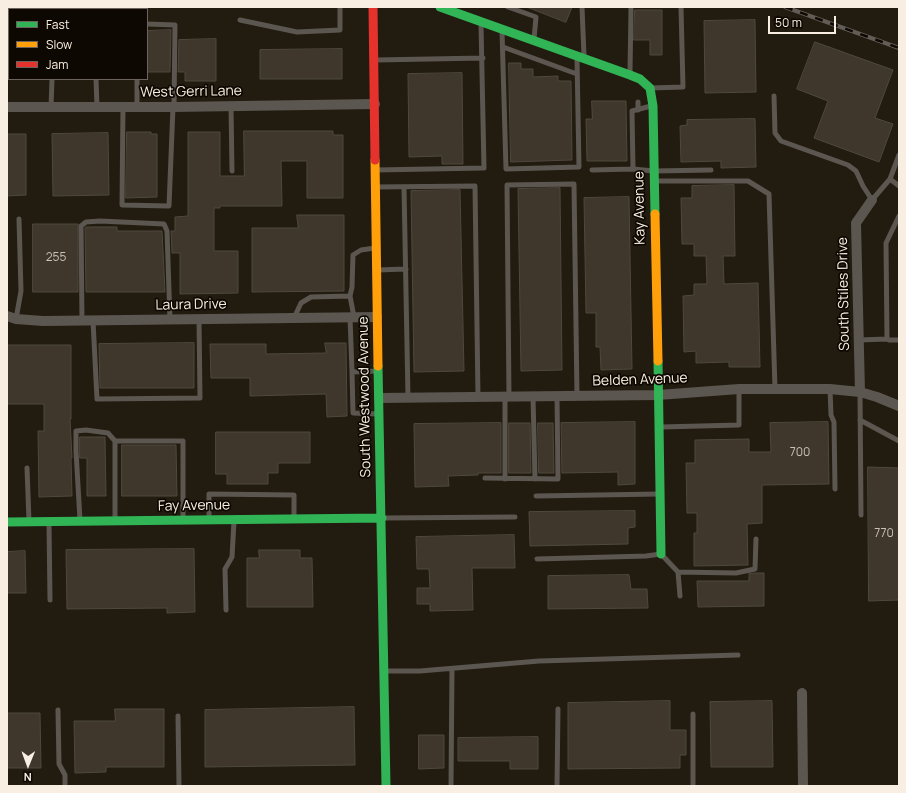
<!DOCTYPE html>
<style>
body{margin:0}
#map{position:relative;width:906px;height:793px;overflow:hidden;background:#221b0f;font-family:Manrope,sans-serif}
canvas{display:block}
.frame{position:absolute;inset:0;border:8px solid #f8efe2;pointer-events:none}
.legend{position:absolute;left:8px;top:8px;width:140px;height:72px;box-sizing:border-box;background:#0e0802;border:1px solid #6c645c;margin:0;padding:5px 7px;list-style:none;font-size:12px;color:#f8efe2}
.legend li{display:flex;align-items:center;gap:8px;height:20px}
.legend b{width:20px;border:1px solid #6c645c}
.north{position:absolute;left:8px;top:745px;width:40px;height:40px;-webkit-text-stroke:3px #0e0802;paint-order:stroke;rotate:181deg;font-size:11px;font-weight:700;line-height:16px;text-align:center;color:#f8efe2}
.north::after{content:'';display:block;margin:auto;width:14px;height:18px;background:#f8efe2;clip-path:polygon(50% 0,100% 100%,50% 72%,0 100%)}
.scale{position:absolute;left:768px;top:16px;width:68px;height:18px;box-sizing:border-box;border:2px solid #f8efe2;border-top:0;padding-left:5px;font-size:12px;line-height:14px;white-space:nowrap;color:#f8efe2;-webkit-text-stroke:3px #0e0802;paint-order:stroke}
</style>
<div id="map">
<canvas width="906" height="793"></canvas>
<div class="frame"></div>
<ul class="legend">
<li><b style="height:5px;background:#30b455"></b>Fast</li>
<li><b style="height:5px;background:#ff9f0a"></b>Slow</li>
<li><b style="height:5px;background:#e5322d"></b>Jam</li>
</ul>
<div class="north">N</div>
<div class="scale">50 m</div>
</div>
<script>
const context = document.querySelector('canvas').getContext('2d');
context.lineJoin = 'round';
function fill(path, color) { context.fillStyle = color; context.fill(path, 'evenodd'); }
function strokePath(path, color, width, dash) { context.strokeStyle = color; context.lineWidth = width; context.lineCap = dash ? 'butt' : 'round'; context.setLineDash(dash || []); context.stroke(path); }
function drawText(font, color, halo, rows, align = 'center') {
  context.font = font + ' Manrope,sans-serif'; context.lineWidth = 3.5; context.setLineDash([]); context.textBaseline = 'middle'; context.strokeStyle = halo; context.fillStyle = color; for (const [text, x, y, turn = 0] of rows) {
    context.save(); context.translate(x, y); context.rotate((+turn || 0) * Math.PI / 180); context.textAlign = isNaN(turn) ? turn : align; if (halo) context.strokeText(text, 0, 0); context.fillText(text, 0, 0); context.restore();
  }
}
const building = new Path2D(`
 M527,7H572L566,22Z
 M635,10H662V55H650V40H634Z
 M755,20L756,92L705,93L704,21Z
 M171,30L170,72H147V31Z
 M216,39V81H185V72H178L179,40Z
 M815,42L893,70L875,118L893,124L879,162L814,138L828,101L797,89Z
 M342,49V79H260V50Z
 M509,63H521V69H533V77L558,76V81H571L572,160L511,162Z
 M462,73L463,164H442V156L409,157L408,74Z
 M592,101H626L627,161H587L586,119H592Z
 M755,119L756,167L721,168V161L681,162L680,126L687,125V120Z
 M244,131H333V135H343V198H307V161H281L282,206H220V208H214V251H238V293L180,294V253H172L171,231H175V217L188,216V132H220V176H244Z
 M127,132H151V134H157V197L126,198Z
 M108,133L109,195L53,196L52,134Z
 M7,134H26V195L7,196Z
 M734,185L735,256H723L724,284L758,283L760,367H729V362L696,363V351L684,352L683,296L694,295V284H707L706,256H694V244H682L681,198H692V186Z
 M560,188L562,370L521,371L518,189Z
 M460,190L464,371L414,372L411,191Z
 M629,197L632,369L601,370L600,347H596V313H586L584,198Z
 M297,215H344V291L252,292V228H298Z
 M33,224H78V292H33Z
 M86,227H117V231H162L165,292H86L85,228Z
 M194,343V388H100L99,344Z
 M325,343H346L347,416L327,417L326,394L250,396V378H211L210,344H266V354L326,353Z
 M7,345H71V419H70L72,458H71L72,496L39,497L38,431H44V404H7Z
 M635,422V484L618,485V472L562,473L561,423Z
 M828,422L829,484L762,485V523L747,524L748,565L694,566V533H697V513H687L686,463H695V440L749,439V452H771L770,423Z
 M501,423V473H478V475L448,476L449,486L415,487L414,424Z
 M509,423H530L531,473H509Z
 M538,423H553L554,473H539Z
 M216,432H310V463H278V473H268V484H227V474H216Z
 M80,437H105L106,496H87V458H80Z
 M122,445H176L177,496H122Z
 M868,467L899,468V600L869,601Z
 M635,511V527L628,528V544L530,546L529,512Z
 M514,535L515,568H472L473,610L430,611V604H417V588H430L429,569H417L416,537Z
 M194,549L195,612L167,613V608L67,609L66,550Z
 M259,550H300V558H312L313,607H247V558H259Z
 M25,551L26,593H7V552Z
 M756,573H764V606L698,607L697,581H749V574Z
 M629,575L631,589H647L648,608L548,609V576Z
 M670,701V730H686V755H680V768L568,769V703Z
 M772,701L773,767H711L710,702Z
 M354,707L355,765L205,767V710Z
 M115,709H164V767H106V772L75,773L74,721H115Z
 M7,713H40L41,768H7Z
 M419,735H444V768L419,769Z
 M538,737V769H510V761H458V738Z`);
const lane = new Path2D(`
 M94,7V9
 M508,7L536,17L534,39
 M582,7L584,56
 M52,9V7
 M240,20L297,32L340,30V7
 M147,24L175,25L174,107
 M502,31L506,169L579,167L577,59
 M503,47L577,74
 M376,60L483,58
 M630,72L631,7
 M96,79L97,107
 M651,88L683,87L681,7
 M774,96L775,133L781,141L848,165L856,171L863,186L872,200L890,179L899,155
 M638,102V110
 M231,106L232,171
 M51,107L52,79
 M123,107L122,205L169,206L173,107
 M137,107V79
 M633,169L632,111L651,106
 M376,170L484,168L481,25
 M592,170L633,169L654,171L711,170
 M890,179L899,186
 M655,181H748L769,194L775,389
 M376,187L475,186L478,397
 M404,187L408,398
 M899,216L886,243L887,339L889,340H899
 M377,270L406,269
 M350,317L352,372
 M354,317L350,296L352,287L353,255L361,250L375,248
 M294,318L301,303L311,297L350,296
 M16,319L21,291L19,219
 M82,321L81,226L86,222L100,221L164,224L167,231L170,320
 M93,321L97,399L200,398L199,319
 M859,340L887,339
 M378,371L352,372L353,413L378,414
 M830,389L831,415L834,422L835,489
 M860,392L861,515
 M505,397V479
 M509,397L507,185L574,184L577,396
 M533,397L535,479
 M860,420L899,441
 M661,427L739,425V389
 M27,468L29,521
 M485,478L558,479L557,396
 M536,496L659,494
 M209,518V494L294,495V518
 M383,518L515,517
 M115,519V441H183V520
 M80,520L76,451V431L86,430L108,433L115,441
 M49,523L50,600
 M537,559L646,556L661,554L678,572L680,596
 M678,572L736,573L755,569L756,539
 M226,610L225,569L232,557L234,521
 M386,671H420L539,661L738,655
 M58,710L59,764L65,775V786
 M693,714V786
 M178,716L179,786
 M451,786L452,669
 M557,786L558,709`);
const street = new Path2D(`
 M7,107H173L375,104
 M7,316L16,319L43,321L377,317
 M860,392L856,223L872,200
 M379,398L658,395L739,389H830L860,392L877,397L899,406
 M802,693L803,786`);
const fast = new Path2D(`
 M440,7L630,75L640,79L650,88L653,106L655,214
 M658,361L661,554
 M378,366L386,786
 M7,522L382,518`);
const slow = new Path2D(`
 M375,160L378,366
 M655,214L658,361`);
const jam = new Path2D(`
 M373,7L375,160`);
const rail = new Path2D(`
 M785,7L899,48`);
const numberNames = [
 ["255",56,258],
 ["700",800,453],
 ["770",884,534]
];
const streetNames = [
 ["West Gerri Lane",191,92,-1],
 ["Kay Avenue",640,208,-91],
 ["South Stiles Drive",844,294,-91],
 ["Laura Drive",191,305,-1],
 ["Belden Avenue",640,380,-2],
 ["South Westwood Avenue",365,397,-91],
 ["Fay Avenue",194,506,-1]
];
fill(building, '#3f372b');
strokePath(building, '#4e483f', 1);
strokePath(lane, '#5b5650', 5);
strokePath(street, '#5b5650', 10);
strokePath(fast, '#30b455', 9);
strokePath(slow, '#ff9f0a', 9);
strokePath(jam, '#e5322d', 9);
strokePath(rail, '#615c55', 4);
strokePath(rail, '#0e0802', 2.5, [8]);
drawText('12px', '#cac1b4', null, numberNames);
drawText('14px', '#f8efe2', '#0e0802', streetNames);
</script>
